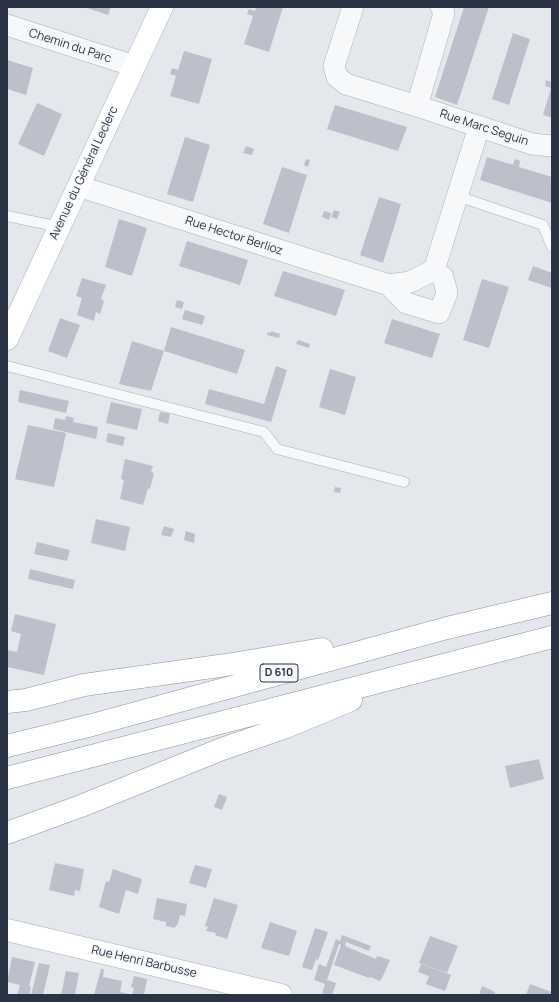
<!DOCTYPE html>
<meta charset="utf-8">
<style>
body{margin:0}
#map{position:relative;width:559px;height:1002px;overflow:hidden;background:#e4e7ec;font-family:Manrope,sans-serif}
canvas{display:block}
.frame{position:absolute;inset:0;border:8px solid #2b3445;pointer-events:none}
</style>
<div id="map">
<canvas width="559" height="1002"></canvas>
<div class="frame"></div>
</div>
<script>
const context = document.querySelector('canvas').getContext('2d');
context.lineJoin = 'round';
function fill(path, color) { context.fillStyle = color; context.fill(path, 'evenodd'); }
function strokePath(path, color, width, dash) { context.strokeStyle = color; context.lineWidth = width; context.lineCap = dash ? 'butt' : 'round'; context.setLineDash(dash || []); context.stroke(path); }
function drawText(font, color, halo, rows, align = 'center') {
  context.font = font + ' Manrope,sans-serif'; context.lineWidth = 3; context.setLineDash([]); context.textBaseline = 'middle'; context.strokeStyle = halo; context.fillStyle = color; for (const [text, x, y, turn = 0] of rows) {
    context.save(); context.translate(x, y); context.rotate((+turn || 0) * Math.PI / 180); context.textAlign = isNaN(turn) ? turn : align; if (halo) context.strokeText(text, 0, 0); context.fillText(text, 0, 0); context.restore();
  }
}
const building = new Path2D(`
 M84,7H111L108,15Z
 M256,7H283L269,52L244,44L253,16L247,14L249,9L255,11Z
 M464,7H489L457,105L435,97Z
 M513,33L530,39L509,105L492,99Z
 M184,51L212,59L199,104L170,96L176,76L170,74L172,68L178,70Z
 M7,60L33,68L26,95L7,89Z
 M546,80L552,82V118L543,115L551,88L545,86Z
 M37,103L62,114L44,156L18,144Z
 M335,105L407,127L398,151L327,129Z
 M185,137L210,145L193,202L167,194Z
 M246,146L254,149L252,155L243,153Z
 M487,157L513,165L515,159L520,161L519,167L552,177V203L480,180Z
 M306,159L310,160L308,167L304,165Z
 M282,167L307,175L289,233L263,224Z
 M379,197L401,204L383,263L360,255Z
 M334,210L340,212L337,219L331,217Z
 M324,211L331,213L329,220L322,217Z
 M119,219L147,228L132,276L105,267Z
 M187,241L248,260L240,285L179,266Z
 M533,266L552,273V288L528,280Z
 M283,271L345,290L336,316L274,296Z
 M82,278L106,285L101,299L104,301L100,314L96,312L94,321L77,315L82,298L76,296Z
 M482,279L509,287L489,348L463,340Z
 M177,300L184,302L182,309L175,307Z
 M185,310L205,316L202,325L182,319Z
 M60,318L80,325L67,358L48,351Z
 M392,319L440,334L432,358L384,343Z
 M171,327L245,350L237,374L164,351Z
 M271,331L280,334L279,338L267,335L268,332L271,333Z
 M298,340L310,344L309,348L296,344Z
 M132,341L164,351L151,391L119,384Z
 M276,366L287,370L271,422L205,404L209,389L264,404Z
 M330,369L356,377L345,415L319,407Z
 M20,390L69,401L66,413L18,402Z
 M111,402L142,409L137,430L106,423Z
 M160,412L170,414L168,424L158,421Z
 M66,416L74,418L73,422L98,427L96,439L53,429L55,418L65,420Z
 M28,425L66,433L54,487L15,479Z
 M108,433L125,437L123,446L106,442Z
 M125,459L153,466L151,472L154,473L150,489L148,488L143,505L120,499L124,480L121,479Z
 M335,487L341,488L340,493L334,492Z
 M96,519L130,527L125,551L91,543Z
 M164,526L174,529L171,537L161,535Z
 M186,531L195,534L194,543L184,540Z
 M37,542L70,550L67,561L34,554Z
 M30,569L75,580L73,589L28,579Z
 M15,614L56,624L44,675L7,667V650L17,652L21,634L11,631Z
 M539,759L544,779L510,788L505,766Z
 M219,794L227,797L222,810L214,807Z
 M55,863L84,869L80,891L75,890L74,896L49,890Z
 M195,865L212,869L206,888L189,883Z
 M113,869L142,879L138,894L126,890L119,914L99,907L106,881L109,882Z
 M157,898L187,904L185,916L180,915L178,924L174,928L166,926V922L153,919Z
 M214,898L238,905L227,939L215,935L216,933L206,931L208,927L205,926Z
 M270,922L297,931L289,956L261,948Z
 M315,928L328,932L318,960L316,959L312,970L302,967Z
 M342,935L371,946L369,951L346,942L345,946L376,959L377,956L390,960L384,974L380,981L370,977L369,978L334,965L341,945L339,944L327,980L336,983L332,995H329L322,993L325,984L314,980L319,964L326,967L336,939L340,941Z
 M430,936L458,946L447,973L419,963Z
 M12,957L35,962L29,986L31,987L29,995H17L20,985L7,982Z
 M39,963L50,965L43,995H31Z
 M421,964L451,975L445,991L426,984L429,976L418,972Z
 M101,969H104L103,977L122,981L120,992L129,994L128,995H94Z
 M66,971L79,973L75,995H61Z
 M134,976L147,979L144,995H132L134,988L131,987Z
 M530,984L552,992V995H526Z
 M482,986L495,992L494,995H479Z`);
const lane = new Path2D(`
 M457,196L543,225L552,247
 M7,216L60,227
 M7,366L264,432L277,449L404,482`);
const street = new Path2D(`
 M353,7L334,66L337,77L346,84L417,106L532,144L552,146
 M7,25L134,66
 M417,106L444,13L441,7
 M78,186L389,285L410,282L434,270L479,127
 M389,285L406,303L439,313L447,293L443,277L434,270`);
const secondary = new Path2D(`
 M7,339L162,7
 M7,930L281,995`);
const highway = new Path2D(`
 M7,702L26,700L84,685L226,665L322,649
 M7,746L92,725L447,628L552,603
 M7,778L552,637
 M7,833L81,806L222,749L286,727L351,700`);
const shields = [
 [279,673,38]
];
const shieldNames = [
 ["D 610",279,673]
];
const streetNames = [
 ["Chemin du Parc",70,46,18],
 ["Rue Marc Seguin",484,128,18],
 ["Avenue du Général Leclerc",84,173,-65],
 ["Rue Hector Berlioz",234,236,18],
 ["Rue Henri Barbusse",144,962,13]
];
fill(building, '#bbc0ca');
strokePath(lane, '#a9aeb7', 11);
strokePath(street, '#a9aeb7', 22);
strokePath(secondary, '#a9aeb7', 23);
strokePath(highway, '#8b94a3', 23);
strokePath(lane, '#f7f8fa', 10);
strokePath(street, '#f7f8fa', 21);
strokePath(secondary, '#fff', 22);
strokePath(highway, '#fff', 22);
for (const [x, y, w] of shields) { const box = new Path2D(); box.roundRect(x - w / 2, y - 9, w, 18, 3); context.fillStyle = '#f4f6f9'; context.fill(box); strokePath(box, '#2b3445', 1); }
drawText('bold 11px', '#2b3445', null, shieldNames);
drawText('12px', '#2b3445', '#f4f6f9', streetNames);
</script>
